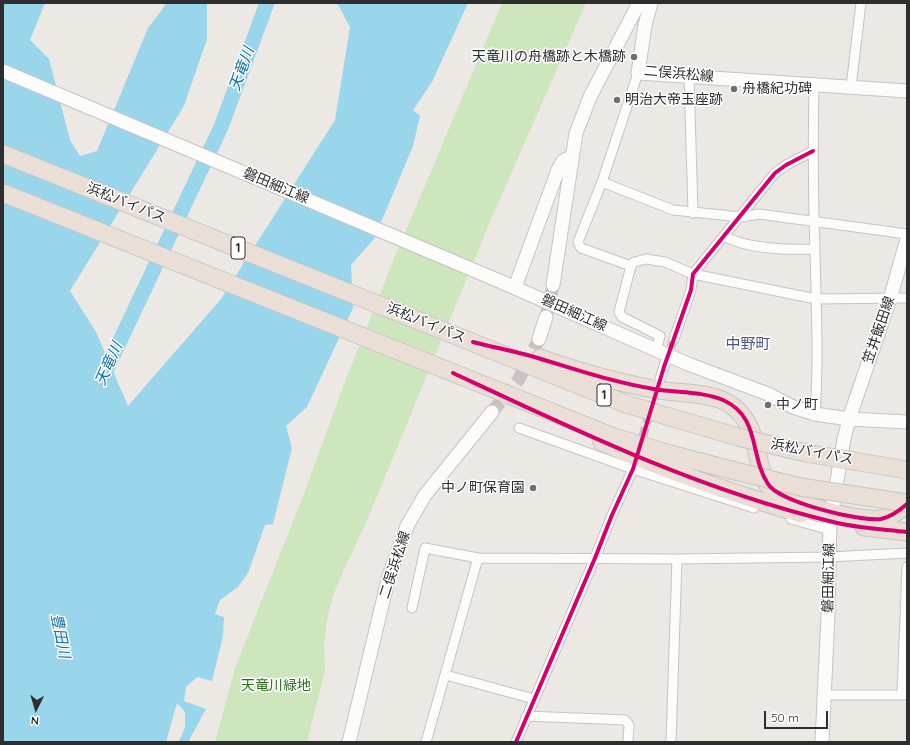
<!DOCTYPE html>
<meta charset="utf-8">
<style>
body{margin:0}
#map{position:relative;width:910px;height:745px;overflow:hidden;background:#ece8e4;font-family:Quicksand,sans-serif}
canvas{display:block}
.frame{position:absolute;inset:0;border:4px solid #2e2e2e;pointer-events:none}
.north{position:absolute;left:16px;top:689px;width:40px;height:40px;-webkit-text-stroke:3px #fff;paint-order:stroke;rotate:185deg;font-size:11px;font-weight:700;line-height:16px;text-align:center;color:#2e2e2e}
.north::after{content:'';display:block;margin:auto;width:14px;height:18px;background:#2e2e2e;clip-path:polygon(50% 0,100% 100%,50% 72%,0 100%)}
.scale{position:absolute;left:764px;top:711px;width:64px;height:18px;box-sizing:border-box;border:2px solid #2e2e2e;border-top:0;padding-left:5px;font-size:12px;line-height:14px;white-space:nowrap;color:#2e2e2e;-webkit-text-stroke:3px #fff;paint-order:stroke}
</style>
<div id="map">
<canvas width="910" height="745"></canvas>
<div class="frame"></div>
<div class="north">N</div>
<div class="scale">50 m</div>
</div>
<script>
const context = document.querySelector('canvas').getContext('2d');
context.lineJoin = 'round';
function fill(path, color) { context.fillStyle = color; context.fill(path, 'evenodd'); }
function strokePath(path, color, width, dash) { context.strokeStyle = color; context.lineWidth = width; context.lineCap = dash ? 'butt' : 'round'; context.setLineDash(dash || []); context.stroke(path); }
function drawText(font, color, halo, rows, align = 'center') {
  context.font = font + ' Quicksand,"Noto Sans JP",sans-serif'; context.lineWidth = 3; context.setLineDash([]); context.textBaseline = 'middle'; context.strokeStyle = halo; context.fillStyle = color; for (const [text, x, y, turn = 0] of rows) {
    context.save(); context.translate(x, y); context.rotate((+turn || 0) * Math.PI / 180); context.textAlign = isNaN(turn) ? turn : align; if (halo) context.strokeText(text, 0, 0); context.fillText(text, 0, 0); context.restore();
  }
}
const green = new Path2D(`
 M502,3H586L490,222L369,516L339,581L332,599L326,626L324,645L325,671L307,742H215L235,668L305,491L344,384L393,261Z`);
const water = new Path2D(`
 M3,3H45L30,40L49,59L70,140L80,156L97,151L148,28L167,3H207V39L184,106L70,291L96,332L128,406L221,299L335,120L350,27L337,3H468L432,82L413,110L420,116L413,146L374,239L351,265L353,308L307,407L286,426L292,448L273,524L265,525L248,573L238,587L220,600L215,614L224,617L223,636L212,681L197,677L186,687L184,701L206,709L188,742H179L185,727V712L177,703L166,742H3Z`);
const river = new Path2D(`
 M101,381L221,127L267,3`);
const streetTunnel = new Path2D(`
 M666,360L674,339
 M639,449L658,386`);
const secondaryTunnel = new Path2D(`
 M546,317L553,285
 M492,412L519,379L539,339`);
const street = new Path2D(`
 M638,73L602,182L578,242L581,248L631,266L619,312L622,317L660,336L656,350
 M689,76L693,213
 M814,83C813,139 813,195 815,250C816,305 819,359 815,414
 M851,87L861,3
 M602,182L673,210L741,217L759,214L907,234
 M724,236C747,249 789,250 815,249
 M631,266L634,262L646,259L665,262L693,274L816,299L907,298
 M674,339L691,290L693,274L775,173L786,165L813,151
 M660,379L666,360
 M519,428L633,469L754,508
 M791,519L830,530
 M677,559L829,557L907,553
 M412,608L425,548L478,558L677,559L671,742
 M446,675L534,699
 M823,695H907
 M902,695L907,567
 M526,716L625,720L629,725L628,742
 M426,742L478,558
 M516,742L595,558L612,515L633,469`);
const secondary = new Path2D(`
 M651,3L645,25L638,73L907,91
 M3,71L497,280L688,364L768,394L793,407L815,414L849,419L907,422
 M553,285L576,133L590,97L639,3
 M515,287L558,170L563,161L571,157
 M539,339L546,317
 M349,742L389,576L407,526L425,495L492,412
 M822,742L828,615L830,522L844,439L849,419L890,299L907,239`);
const highway = new Path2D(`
 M3,154L626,404L738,437
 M3,193L614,437L670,454L735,471
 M540,358C577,371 615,382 653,389C676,394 700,391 722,400C748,411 754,436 759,461C761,469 763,480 769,486C785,503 858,522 881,519C891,517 899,511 907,504
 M602,442C666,471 733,493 801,514
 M864,527L907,532`);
const highwayBridge = new Path2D(`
 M738,437L806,453L907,470
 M735,471L801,487L907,503`);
const cycleway = new Path2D(`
 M473,342C496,348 519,352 541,359C578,370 616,383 654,389C677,393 701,391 723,400C761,417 749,455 768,484C779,502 860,522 881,519C891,517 899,511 907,504
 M453,373C575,430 697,489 829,521C854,528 881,529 907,532
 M516,742L595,558L612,515L633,469L664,367L691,290L693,274L775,173L786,165L813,151`);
const markers = [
 [634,57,4,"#706f6e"],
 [734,89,4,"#706f6e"],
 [617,100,4,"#706f6e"],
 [768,405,4,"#706f6e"],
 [533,488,4,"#706f6e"]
];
const shields = [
 [238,248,14],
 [604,395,14]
];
const shieldNames = [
 ["1",238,248],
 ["1",604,395]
];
const poiNames = [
 ["天竜川の舟橋跡と木橋跡",626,57,"right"],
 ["舟橋紀功碑",742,89],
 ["明治大帝玉座跡",625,100],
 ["中ノ町",776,405],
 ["中ノ町保育園",525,488,"right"]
];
const streetNames = [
 ["二俣浜松線",679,74,5],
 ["磐田細江線",276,186,23],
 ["浜松バイパス",126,203,22],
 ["磐田細江線",574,313,24],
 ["浜松バイパス",426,323,22],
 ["笠井飯田線",879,330,-71],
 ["浜松バイパス",812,452,11],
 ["二俣浜松線",395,565,-72],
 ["磐田細江線",829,578,-89]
];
const parkNames = [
 ["天竜川緑地",276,686]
];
const waterNames = [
 ["天竜川",242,69,-70],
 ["天竜川",109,364,-66],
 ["豊田川",60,636,79]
];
const neighbourhoodNames = [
 ["中野町",748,344]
];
fill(green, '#cee6be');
fill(water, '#99d6ec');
strokePath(river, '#99d6ec', 15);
strokePath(streetTunnel, '#c6c3c0', 9, [9, 4.5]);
strokePath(secondaryTunnel, '#c6c3c0', 13, [13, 6]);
strokePath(street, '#c5c4c5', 11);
strokePath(secondary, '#c5c4c5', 15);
strokePath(highway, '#c6c5c4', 19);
strokePath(street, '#fcfcfb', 9);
strokePath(secondary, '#fcfcfb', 13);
strokePath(highway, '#eadfd6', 17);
strokePath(highwayBridge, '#c6c5c4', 19, []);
strokePath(highwayBridge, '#eadfd6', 17);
strokePath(cycleway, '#d6006c', 4);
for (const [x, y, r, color] of markers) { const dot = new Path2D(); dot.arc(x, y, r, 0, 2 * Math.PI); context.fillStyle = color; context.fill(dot); strokePath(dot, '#fff', 1.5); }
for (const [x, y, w] of shields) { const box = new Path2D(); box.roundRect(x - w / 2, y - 11, w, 22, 3); context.fillStyle = '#fff'; context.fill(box); strokePath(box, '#2e2e2e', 1); }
drawText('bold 13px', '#2e2e2e', null, shieldNames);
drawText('14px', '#2e2e2e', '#fff', poiNames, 'left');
drawText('14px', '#2e2e2e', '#fff', streetNames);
drawText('14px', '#2c6e1b', '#fff', parkNames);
drawText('italic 15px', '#0d6fa3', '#fff', waterNames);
drawText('15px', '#4d5680', '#fff', neighbourhoodNames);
</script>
